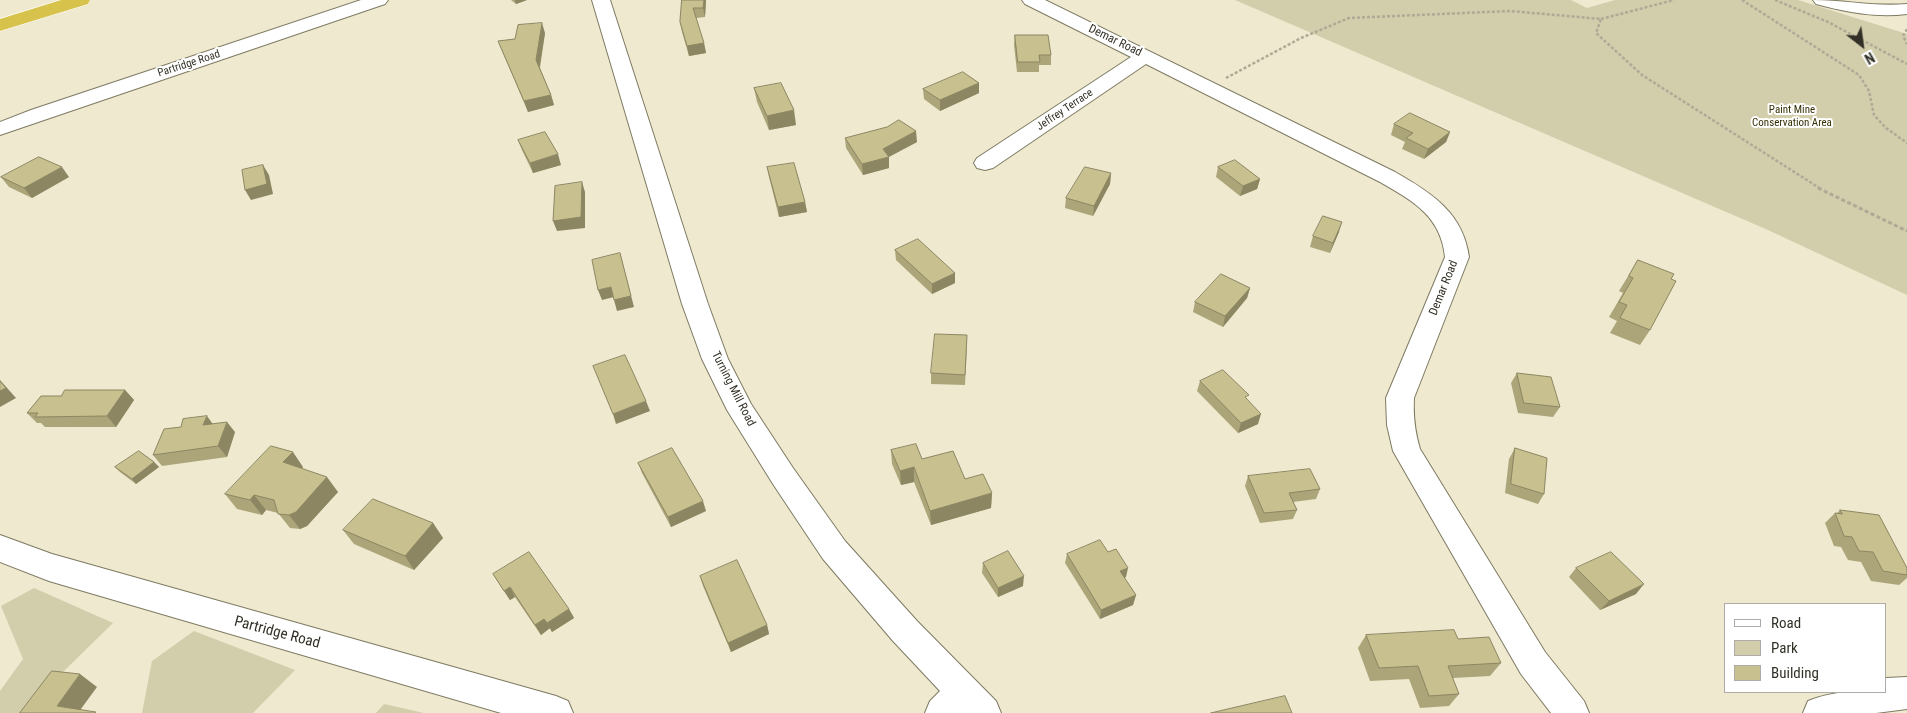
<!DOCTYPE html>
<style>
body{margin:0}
#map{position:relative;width:1907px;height:713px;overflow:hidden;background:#eee9cf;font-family:"Roboto Condensed",sans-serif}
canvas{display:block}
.legend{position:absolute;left:1724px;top:603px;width:162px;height:90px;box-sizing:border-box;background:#fff;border:1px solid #adaca8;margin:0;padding:6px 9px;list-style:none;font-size:15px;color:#323026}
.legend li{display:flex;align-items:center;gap:10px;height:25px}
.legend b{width:25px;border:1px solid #adaca8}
.north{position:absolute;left:1837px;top:20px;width:50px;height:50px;-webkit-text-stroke:4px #fff;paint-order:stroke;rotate:150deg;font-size:14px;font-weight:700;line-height:20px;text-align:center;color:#323026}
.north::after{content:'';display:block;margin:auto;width:18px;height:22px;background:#323026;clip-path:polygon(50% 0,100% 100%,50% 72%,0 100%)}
</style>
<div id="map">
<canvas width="1907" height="713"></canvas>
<ul class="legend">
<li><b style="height:6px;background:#fff"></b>Road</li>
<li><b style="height:14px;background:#d2cdab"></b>Park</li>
<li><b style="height:14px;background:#c8c08e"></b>Building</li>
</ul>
<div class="north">N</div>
</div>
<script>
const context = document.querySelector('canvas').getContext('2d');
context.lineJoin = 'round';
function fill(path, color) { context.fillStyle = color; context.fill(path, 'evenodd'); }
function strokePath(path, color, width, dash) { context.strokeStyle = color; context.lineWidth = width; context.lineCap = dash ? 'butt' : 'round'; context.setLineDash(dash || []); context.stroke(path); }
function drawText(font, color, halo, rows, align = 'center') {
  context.font = font + ' "Roboto Condensed",sans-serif'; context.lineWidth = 4; context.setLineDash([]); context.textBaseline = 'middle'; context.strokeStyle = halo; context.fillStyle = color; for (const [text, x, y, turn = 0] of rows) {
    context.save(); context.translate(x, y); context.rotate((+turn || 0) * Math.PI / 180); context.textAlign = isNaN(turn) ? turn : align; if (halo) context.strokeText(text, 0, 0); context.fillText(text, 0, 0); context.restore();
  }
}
const green = new Path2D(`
 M1235,0H1571L1587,8L1615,0H1798L1907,34V295L1768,230Z
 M34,588L113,623L21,713H0V691L23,659L1,606Z
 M194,631L295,670L253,713H142L152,661Z
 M384,704L424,713H376Z`);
const pathFar1 = new Path2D(`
 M1742,0L1859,75L1869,91L1874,115L1886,128L1907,143
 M1775,0L1828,22L1907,64
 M1601,19L1674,0
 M1907,29L1903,36L1907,44
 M1226,78L1301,38L1349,18L1510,11L1601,19L1596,33L1642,75L1821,189`);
const path = new Path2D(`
 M1818,188L1907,231`);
const minor = new Path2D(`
 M361,0H388L385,4L0,135V122L31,110Z
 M592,0H610L708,304L728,359L751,404L793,468L845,541L917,621L996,701L1001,713H925L930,701L940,691L893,641L823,559L773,484L727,410L702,359L682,304Z
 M1022,0H1045L1395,172C1432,193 1463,213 1469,257L1414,398C1413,416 1415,432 1420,449L1545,652L1584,701L1589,713H1551L1521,674L1393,451L1387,425L1386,398L1445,257C1441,216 1413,201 1380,182L1146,64L993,168L985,170L977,168L974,163L977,158L1131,57L1025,4Z
 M1813,0C1845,0 1875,7 1907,4V14C1876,18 1846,12 1816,4Z
 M0,535L52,554L556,696L568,701L573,713H501L49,581L0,562Z
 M1907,677V709L1876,713H1803L1808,701C1836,690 1856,692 1886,692V678Z`);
const highway = new Path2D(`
 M61,0H90L88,4L0,31V19Z`);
const wall = new Path2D(`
 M511,0H527L516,4Z
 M682,0H706L705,17L696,18L704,43L706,53L689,56L682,32L680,22Z
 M545,33L540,68L551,95L554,105L528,112L498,41L515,39Z
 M1015,35L1051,55V65H1039V72H1017L1014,45Z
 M979,83V93L940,111L924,99L923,89Z
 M754,88L796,125L769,130L757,102Z
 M1394,124L1450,132L1446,142L1424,159L1402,149L1405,142L1391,135Z
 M845,138L917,142L888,157L889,168L863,175L846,148Z
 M518,140L561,165L533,173L522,150Z
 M767,167L805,202L807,212L779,217L769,177Z
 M1218,167L1260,179L1257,189L1240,196L1216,177Z
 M1111,173L1110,184L1093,216L1065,208L1066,198Z
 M1,177H69L32,198L9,187Z
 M1339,232L1330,253L1310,247L1313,236Z
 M895,250L955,273V283L932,294L896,260Z
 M1638,260L1671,279L1650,330L1640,345L1610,333L1617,321L1609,317L1623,293L1619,291Z
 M1250,288L1247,298L1223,327L1193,312L1195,302Z
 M967,345L965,385L931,384V373Z
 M1517,373L1560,407L1553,417L1518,413L1511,383Z
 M1200,381L1247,400L1258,424L1238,433L1197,391Z
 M125,390L134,400L116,427H45L41,423H37L27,413L61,396Z
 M213,424L235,432L227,457L162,466L153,455Z
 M1515,448L1544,494L1538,504L1505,493L1509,459Z
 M891,450L922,459L965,479L992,493L991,508L931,525L914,482L901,485L892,464Z
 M154,462L159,467L136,484L120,472L115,467Z
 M638,463L706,511L671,527L642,473Z
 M303,467L302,469L338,492L307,526L300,529L290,528L278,513L266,510L262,515L237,509L225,494Z
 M1248,476L1320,489L1316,499L1293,502L1297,510L1293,519L1260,523L1245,486Z
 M1840,510L1907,568V578L1899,585L1871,581L1861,562L1848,560L1841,547L1834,546L1825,523L1835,513H1837Z
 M433,523L443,538L414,570L354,544L343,530Z
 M1067,554L1126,577L1124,578L1136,595L1133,605L1100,619L1065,563Z
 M983,563L1023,586L998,597L982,573Z
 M1576,568L1636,594L1600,610L1569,577Z
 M493,574L569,609L574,618L552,632L550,628L541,635L515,597L510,600Z
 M700,576L767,625L769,634L731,652L703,586Z
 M1366,635L1458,639L1501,663L1490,676L1453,678L1459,694L1449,706L1420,708L1409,679L1370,681L1358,648Z`);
const shadedWall = new Path2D(`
 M515,0H527L516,4Z
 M704,0H706L705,17L703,8Z
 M542,23L545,33L539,70L536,60Z
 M704,43L706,53L689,56L687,46Z
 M979,83V93L940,111V100Z
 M551,95L554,105L528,112L524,101Z
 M794,110L796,125L769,130L767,116Z
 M916,131L917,142L887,158L889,157V168L863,175L862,164L883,149Z
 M1450,132L1446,142L1424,159L1428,149Z
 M558,154L561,165L533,173L530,163Z
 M263,165L269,175L273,194L251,200L245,190Z
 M62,167L69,177L32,198L24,188Z
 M1111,173L1110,184L1093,216L1094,206Z
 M1260,179L1257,189L1240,196L1243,186Z
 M582,182L585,192V228L557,231L553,221Z
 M805,202L807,212L779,217L778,207Z
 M1342,222L1339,232L1330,253L1333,243Z
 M620,253L634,307L617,311L614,300Z
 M955,273V283L932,294V284Z
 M611,287L614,297L602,300L598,290Z
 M1250,288L1247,298L1223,327L1225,316Z
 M0,380L16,398L0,407Z
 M125,390L134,400L116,427L107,416Z
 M646,401L650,411L616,424L613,414Z
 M1261,414L1258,424L1238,433L1241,423Z
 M207,416L215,427L203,425Z
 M227,422L235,432L227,457L218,446Z
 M293,452L303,467L294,477L283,462Z
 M154,462L159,467L136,484L132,479Z
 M914,467V482L901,485L900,471Z
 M327,477L338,492L307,526L300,529L289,515Z
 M992,493L991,508L931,525L930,511Z
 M254,495L266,510L262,515L250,500Z
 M703,501L706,511L671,527L668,517Z
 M433,523L443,538L414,570L405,556Z
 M1128,568L1126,577L1118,581L1120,571Z
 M1024,576L1023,586L998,597V588Z
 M1644,584L1636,594L1600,610L1609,601Z
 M510,587L515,597L510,600L504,591Z
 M1136,595L1133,605L1100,619L1101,610Z
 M569,609L574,618L552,632L547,623Z
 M544,619L550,628L541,635L535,625Z
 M767,625L769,634L731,652L728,643Z
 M80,674L97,687L78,713L57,706Z`);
const building = new Path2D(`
 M682,0H704L703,8H693L704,43L687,46L680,22Z
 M542,23L536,60L551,95L524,101L498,41L515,39L518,25Z
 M1015,35H1048L1051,55H1039L1040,62H1018Z
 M963,72L979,83L940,100L923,89Z
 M781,83L794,110L767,116L754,88Z
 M1410,113L1450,132L1428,149L1406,138L1413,133L1394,124Z
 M899,120L916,131L883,149L889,157L862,164L845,138L887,127Z
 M545,132L558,154L530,163L518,140Z
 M39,157L62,167L24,188L1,177Z
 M1235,160L1260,179L1243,186L1218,167Z
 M794,163L805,202L778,207L767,167Z
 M263,165L267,184L245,190L242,170Z
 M1085,167L1111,173L1094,206L1066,198Z
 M582,182L581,217L553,221L555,186Z
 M1323,216L1342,222L1333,243L1313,236Z
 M918,239L955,273L932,284L895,250Z
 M620,253L631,296L614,300L611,287L598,290L592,260Z
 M1638,260L1674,274L1671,279L1676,281L1650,330L1620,318L1627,305L1619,302L1633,278L1629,276Z
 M1221,274L1250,288L1225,316L1195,302Z
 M935,334L967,335L965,375L931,373Z
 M625,355L646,401L613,414L593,366Z
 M1223,370L1249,395L1245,397L1261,414L1241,423L1200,381Z
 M1517,373L1551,377L1560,407L1524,403Z
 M0,381L6,388L0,391Z
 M65,390H125L107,416L35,417L38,413H27L41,396H61Z
 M207,416L203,425L227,422L218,446L153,455L164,429L181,427L183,419Z
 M916,444L922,459L953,451L965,479L983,474L992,493L930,511L914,467L900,471L891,450Z
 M271,446L293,452L283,462L327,477L296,512L289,515L278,514L274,500L254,495L250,500L225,494Z
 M672,448L703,501L668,517L638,463Z
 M1515,448L1547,458L1544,494L1511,484Z
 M139,451L154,462L132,479L115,467Z
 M1310,469L1320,489L1289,493L1297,510L1264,513L1248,476Z
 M373,499L433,523L405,556L343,530Z
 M1840,510L1879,515L1907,568V575L1883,571L1873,552L1859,551L1852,537L1844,536L1835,513L1842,514Z
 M1100,540L1108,552L1116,549L1128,568L1120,571L1136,595L1101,610L1067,554Z
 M1008,551L1024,576L998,588L983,563Z
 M529,552L569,609L547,623L544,619L535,625L510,587L504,591L493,574Z
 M1611,552L1644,584L1609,601L1576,568Z
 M737,560L767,625L728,643L700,576Z
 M1454,630L1458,639L1489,637L1501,663L1448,666L1459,694L1429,696L1418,666L1379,668L1366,635Z
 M52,671L80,674L57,706L96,712L95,713H20Z
 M1285,696L1292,713H1211Z`);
const farStreetnames = [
 ["Partridge Road",189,64,-18],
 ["Jeffrey Terrace",1065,110,-34]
];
const farParknames = [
 ["Paint Mine",1792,110],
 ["Conservation Area",1792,123]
];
const streetNames = [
 ["Demar Road",1115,41,26],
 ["Demar Road",1444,288,-68],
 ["Turning Mill Road",733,389,63]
];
const nearStreetnames = [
 ["Partridge Road",277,633,15]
];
fill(green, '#d2cdab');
strokePath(minor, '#7e7a62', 2);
strokePath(highway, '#fff', 1);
strokePath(pathFar1, '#aeaa96', 2.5, [3, 2]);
strokePath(path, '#aeaa96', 3, [4, 2.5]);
fill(minor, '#fff');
fill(highway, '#d7c34b');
fill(wall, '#aca57a');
fill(shadedWall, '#8c8663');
fill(building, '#c8c08e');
strokePath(building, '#8c8663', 1);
drawText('11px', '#323026', '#fff', farStreetnames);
drawText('11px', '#362f05', '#fff', farParknames);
drawText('12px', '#323026', '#fff', streetNames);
drawText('15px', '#323026', '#fff', nearStreetnames);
</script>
